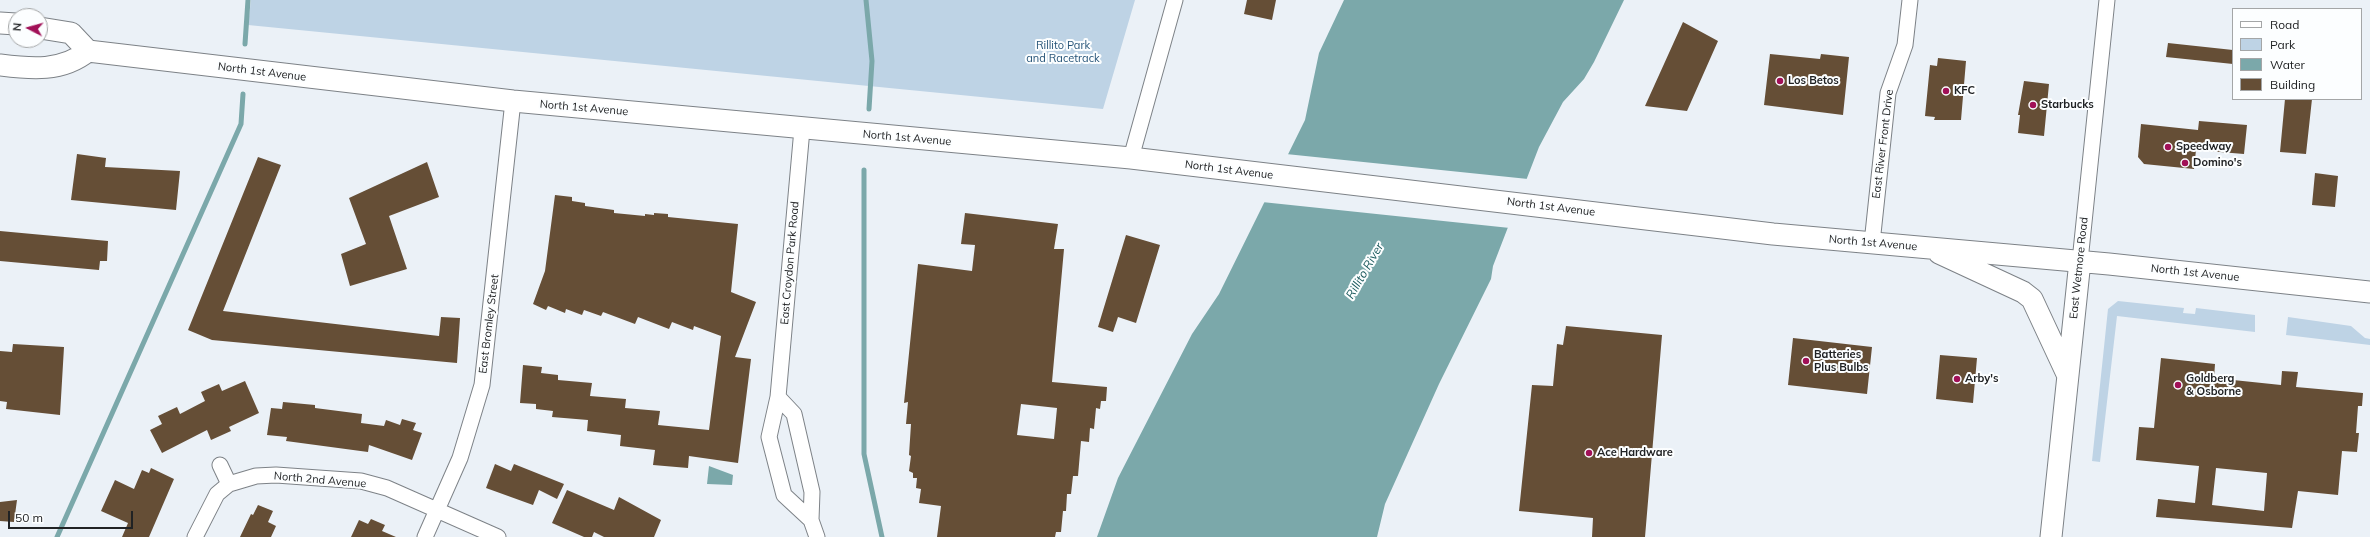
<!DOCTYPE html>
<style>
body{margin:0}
#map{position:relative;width:2370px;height:537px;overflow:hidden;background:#ebf1f7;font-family:Mulish,sans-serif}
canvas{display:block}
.legend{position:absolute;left:2232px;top:8px;width:130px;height:92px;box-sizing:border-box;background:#fcfeff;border:1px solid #a4a6a7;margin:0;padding:5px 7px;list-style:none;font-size:12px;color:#202224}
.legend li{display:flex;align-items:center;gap:8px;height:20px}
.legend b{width:20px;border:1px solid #a4a6a7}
.north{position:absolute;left:8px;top:8px;width:40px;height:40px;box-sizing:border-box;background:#fcfeff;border:1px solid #a4a6a7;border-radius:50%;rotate:276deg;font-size:11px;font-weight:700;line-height:16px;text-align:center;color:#202224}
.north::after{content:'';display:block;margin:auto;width:14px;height:18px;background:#a11057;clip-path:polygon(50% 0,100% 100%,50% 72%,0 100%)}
.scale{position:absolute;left:8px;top:511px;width:125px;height:18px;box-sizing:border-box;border:2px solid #202224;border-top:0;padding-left:5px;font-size:12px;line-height:14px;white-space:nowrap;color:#202224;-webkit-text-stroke:3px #fcfeff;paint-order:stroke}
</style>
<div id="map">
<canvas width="2370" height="537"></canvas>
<ul class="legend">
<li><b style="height:5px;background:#fff"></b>Road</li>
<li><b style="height:11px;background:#bed3e5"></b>Park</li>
<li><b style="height:11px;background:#7ba8aa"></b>Water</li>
<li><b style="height:11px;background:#654e36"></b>Building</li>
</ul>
<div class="north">N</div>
<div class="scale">50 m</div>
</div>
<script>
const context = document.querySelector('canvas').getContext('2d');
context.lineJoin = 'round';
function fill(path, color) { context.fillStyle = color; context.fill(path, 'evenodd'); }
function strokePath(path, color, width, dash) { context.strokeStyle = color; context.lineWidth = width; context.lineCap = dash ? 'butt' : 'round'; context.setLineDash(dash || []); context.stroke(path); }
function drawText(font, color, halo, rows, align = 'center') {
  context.font = font + ' Mulish,sans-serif'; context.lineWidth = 4; context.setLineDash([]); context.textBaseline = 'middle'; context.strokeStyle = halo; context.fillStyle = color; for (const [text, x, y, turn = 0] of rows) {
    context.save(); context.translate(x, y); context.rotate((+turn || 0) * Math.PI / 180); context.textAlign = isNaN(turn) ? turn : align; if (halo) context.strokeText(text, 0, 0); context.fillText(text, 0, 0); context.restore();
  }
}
const green = new Path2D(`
 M251,0H1135L1103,109L248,25Z
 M2118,301L2184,308L2183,313L2195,314L2196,308L2255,315V332L2117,316L2100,462L2092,461L2108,309Z
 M2288,317L2351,326L2365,338L2370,339V345L2286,335Z`);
const water = new Path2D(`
 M1344,0H1624L1594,62L1584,79L1563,102L1539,147L1493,266L1491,279L1439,384L1385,504L1377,537H1097L1118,478L1192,334L1219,294L1305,120L1319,53Z
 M709,466L733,475L732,485L707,484Z`);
const pier = new Path2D(`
 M1286,154L1528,179L1510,228L1262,202Z`);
const stream = new Path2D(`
 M866,0L872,61L869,109
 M245,44L248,0
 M864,170V454L882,537
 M57,537L241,124L243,94`);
const building = new Path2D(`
 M1247,0H1276L1272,20L1244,14Z
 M1683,22L1718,41L1687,111L1645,106Z
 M2168,43L2233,50V64L2166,57Z
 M1770,54L1820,59L1821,54L1849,57L1843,115L1764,105Z
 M1938,58L1966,61L1961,120H1934L1935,117L1925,116L1930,65L1937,66Z
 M2024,81L2049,84L2044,136L2018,133L2020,115H2018Z
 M2285,99H2312L2306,154L2280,152Z
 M2199,121L2247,125L2244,154L2196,150L2194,169L2144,164L2138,157L2141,124L2198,130Z
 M77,154L106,158L105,167L180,171L176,210L71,200Z
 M258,157L281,165L223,311L439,336L441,317L460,318L457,363L212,340L188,330Z
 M427,162L439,197L389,216L407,269L350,286L341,254L366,244L349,198Z
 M2315,173L2338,176L2335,207L2312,205Z
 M555,195L572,197V201L585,203V206L614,210V213L645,216V214L654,215V213L668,214V217L738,224L731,292L756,302L735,357L751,359L738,463L689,456L688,468L653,465L655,450L620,446L621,435L587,431L588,420L552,417L553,411L536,409V404L520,403L523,365L542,367L541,373L558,375V380L592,383L590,396L626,399L625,408L660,411L658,425L709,430L721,336L694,326L693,330L672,322L669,329L638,317L635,324L603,312L601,316L584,310L582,315L566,309L565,313L548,306L546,310L533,304L545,271Z
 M965,213L1058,224L1054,249H1064L1052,382L1107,387L1106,401H1101L1100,409L1096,408L1094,429L1090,428L1089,442L1081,441L1078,476H1073L1071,494H1067L1066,511H1063L1061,532H1056L1055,537H937L941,506L919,503L921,489L916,488L917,478H913V473L909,471L911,456L909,455L911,424H906L908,402L904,403L918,264L972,271L975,245L961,244ZM1021,404L1057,408L1054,439L1017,435Z
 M0,231L108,241L107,261H100L99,270L0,261Z
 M1126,235L1160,245L1136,323L1118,317L1113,332L1098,327Z
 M1566,326L1662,335L1645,537H1592L1593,518L1519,511L1532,385L1553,386L1557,344L1563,345Z
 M1793,338L1872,347L1867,394L1788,385Z
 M13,344L64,347L60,415L6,409L7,402L0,401V351L12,352Z
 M1940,355L1977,358L1973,403L1936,399Z
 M2161,358L2215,364L2214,378L2281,385L2282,371L2298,372L2296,387L2363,393L2362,406H2358L2356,433H2359L2357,452L2342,451L2338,495L2298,491L2292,528L2156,517L2158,499L2195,503L2199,466L2136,460L2139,427L2154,428ZM2216,468L2267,473L2264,511L2212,505Z
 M245,381L259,413L229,427L231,431L211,440L207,430L162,453L150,430L162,424L158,416L177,407L180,414L205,401L201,392L219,384L222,391Z
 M283,402L315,405V408L362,414L361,423L384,426L386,420L400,425L402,419L416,423L413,430L422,433L412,460L369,445L368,452L286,441L287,437L267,435L271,408L282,409Z
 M495,464L511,471L514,464L564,484L557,499L539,490L533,505L486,488Z
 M151,468L174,479L149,537H122L128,523L101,511L115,480L134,489L142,470L149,473Z
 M567,490L614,510L619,497L661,520L654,537H604L594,532L592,537H584L552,523Z
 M17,500L14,522L0,521V502Z
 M258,505L273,511L268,522L276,526L271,537H240L251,514L253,515Z
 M371,519L385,525L382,531L396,537H351L359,520L368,524Z`);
const street = new Path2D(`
 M802,129L778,397L769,437L784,495L811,520
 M1131,158L1175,0
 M1872,243L1888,93L1905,45L1910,0
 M2080,261L2107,0
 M778,397L794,414L812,492L811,520L817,537
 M220,465L229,484
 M195,537L217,494L229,484L256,476L276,475L361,481L387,488L498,537
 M425,537L460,458L482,385L513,101`);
const secondary = new Path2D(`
 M0,23L16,24
 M40,28L71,33L88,51L513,101L1131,158L1773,234L2109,264L2370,292
 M0,65C31,69 62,72 88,51
 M1939,253L2023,292L2032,299L2067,374
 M2051,537L2080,261`);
const markers = [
 [1780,81,4,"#a11057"],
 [1946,91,4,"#a11057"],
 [2033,105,4,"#a11057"],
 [2168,147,4,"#a11057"],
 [2185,163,4,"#a11057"],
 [1806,361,4,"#a11057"],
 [1957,379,4,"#a11057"],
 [2178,385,4,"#a11057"],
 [1589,453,4,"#a11057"]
];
const parkNames = [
 ["Rillito Park",1063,46],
 ["and Racetrack",1063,59]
];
const streetNames = [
 ["North 1st Avenue",262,72,7],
 ["North 1st Avenue",584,108,5],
 ["North 1st Avenue",907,138,5],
 ["East River Front Drive",1883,144,-83],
 ["North 1st Avenue",1229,170,7],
 ["North 1st Avenue",1551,207,7],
 ["North 1st Avenue",1873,243,5],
 ["East Croydon Park Road",790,263,-85],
 ["East Wetmore Road",2079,268,-84],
 ["North 1st Avenue",2195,273,6],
 ["East Bromley Street",489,324,-83],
 ["North 2nd Avenue",320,480,5]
];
const poiNames = [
 ["Los Betos",1788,81],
 ["KFC",1954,91],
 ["Starbucks",2041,105],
 ["Speedway",2176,147],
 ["Domino's",2193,163],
 ["Batteries",1814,355],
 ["Plus Bulbs",1814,368],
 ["Arby's",1965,379],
 ["Goldberg",2186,379],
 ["& Osborne",2186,392],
 ["Ace Hardware",1597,453]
];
const waterNames = [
 ["Rillito River",1365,271,-60]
];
fill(green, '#bed3e5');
fill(water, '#7ba8aa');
fill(pier, '#ebf1f7');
strokePath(stream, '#7ba8aa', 5);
fill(building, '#654e36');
strokePath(street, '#7d8287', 17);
strokePath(secondary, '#7d8287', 23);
strokePath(street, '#fff', 15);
strokePath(secondary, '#fff', 21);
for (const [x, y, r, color] of markers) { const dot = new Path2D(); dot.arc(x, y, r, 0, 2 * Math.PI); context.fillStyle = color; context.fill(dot); strokePath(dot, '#fcfeff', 1.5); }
drawText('11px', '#265478', '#fcfeff', parkNames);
drawText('11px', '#202224', '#fcfeff', streetNames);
drawText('bold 11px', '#202224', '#fcfeff', poiNames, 'left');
drawText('italic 12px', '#1a595c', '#fcfeff', waterNames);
</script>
